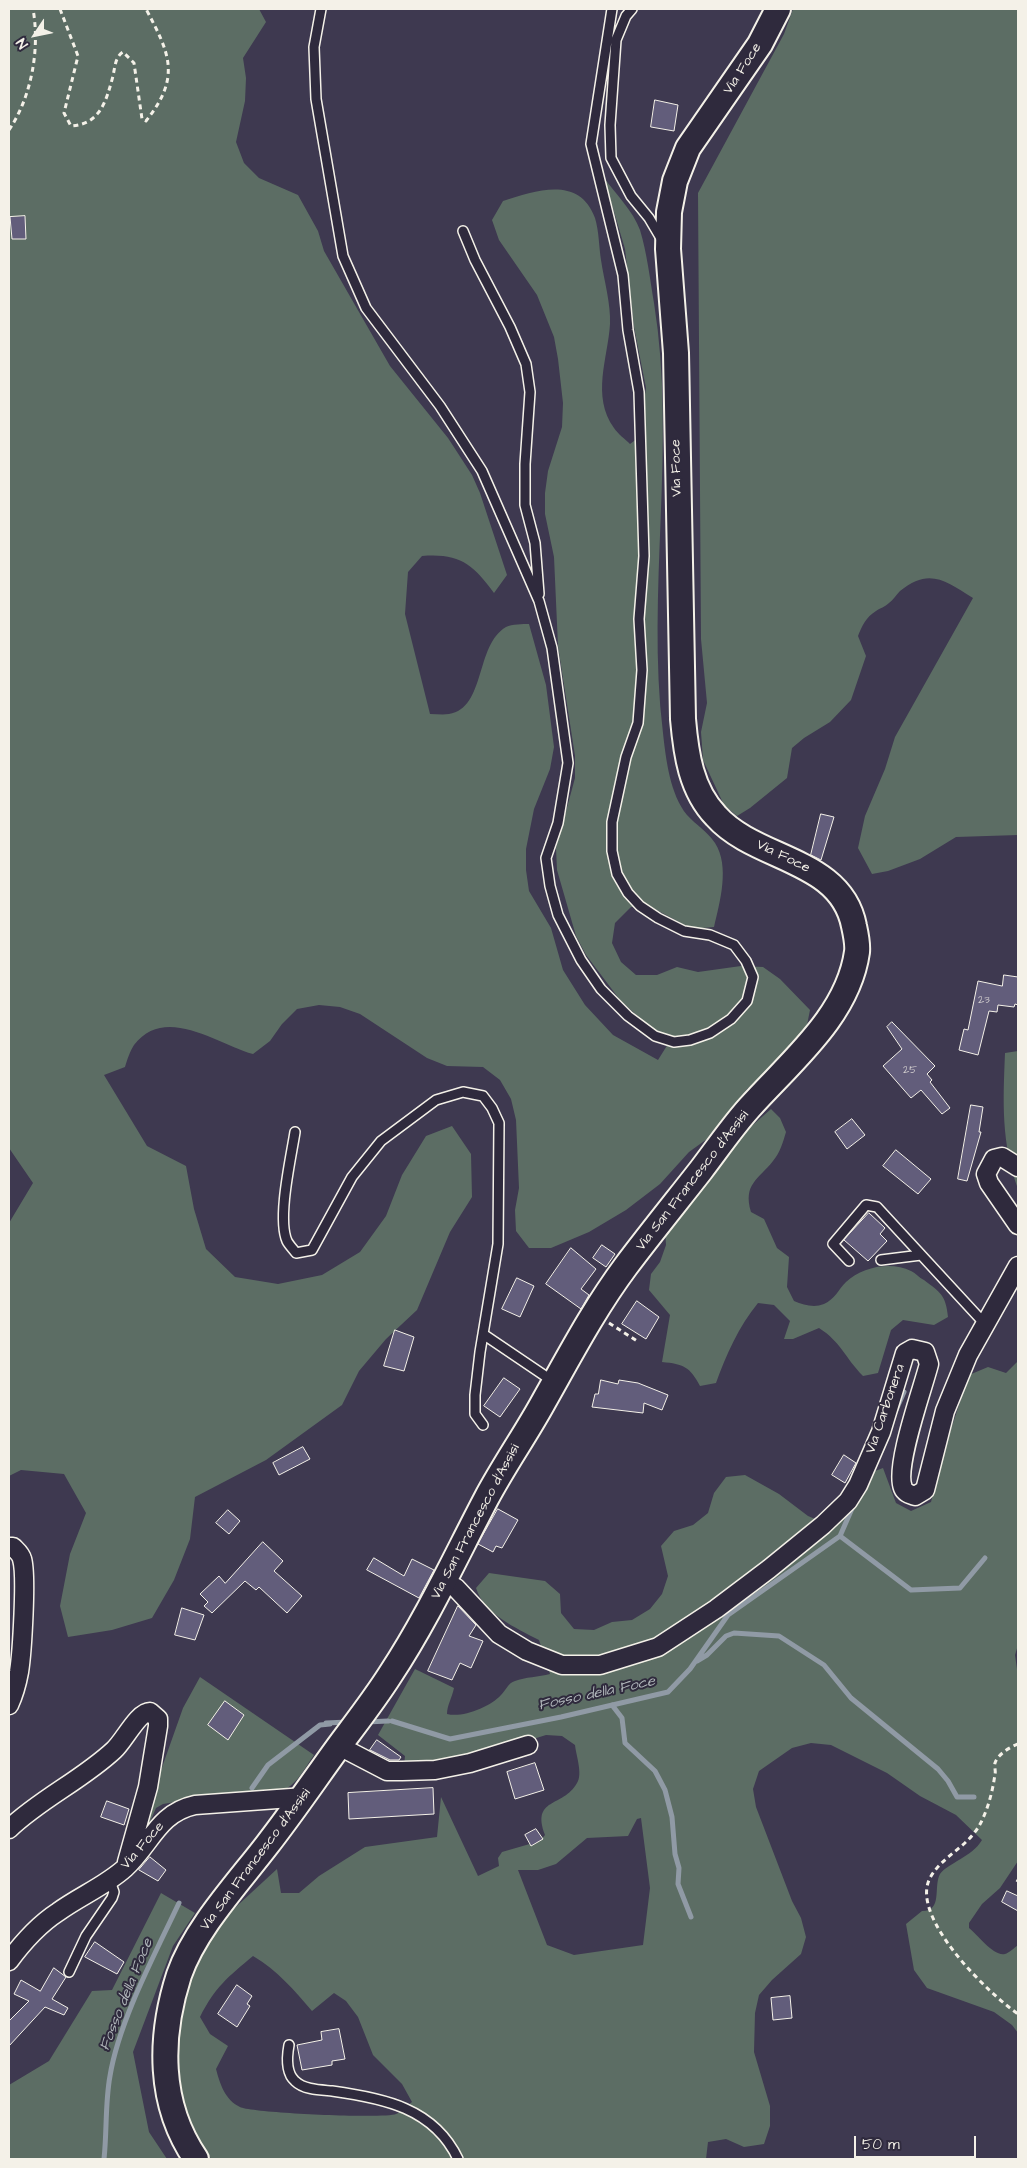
<!DOCTYPE html>
<style>
body{margin:0}
#map{position:relative;width:1027px;height:2168px;overflow:hidden;background:#3e3950;font-family:"Architects Daughter",sans-serif}
canvas{display:block}
.frame{position:absolute;inset:0;border:10px solid #f4f1e8;pointer-events:none}
.north{position:absolute;left:10px;top:10px;width:50px;height:50px;-webkit-text-stroke:4px #2f2a3d;paint-order:stroke;rotate:236deg;font-size:14px;font-weight:700;line-height:20px;text-align:center;color:#f4f1e8}
.north::after{content:'';display:block;margin:auto;width:18px;height:22px;background:#f4f1e8;clip-path:polygon(50% 0,100% 100%,50% 72%,0 100%)}
.scale{position:absolute;left:854px;top:2136px;width:122px;height:22px;box-sizing:border-box;border:2px solid #f4f1e8;border-top:0;padding-left:6px;font-size:15px;line-height:18px;white-space:nowrap;color:#f4f1e8;-webkit-text-stroke:4px #2f2a3d;paint-order:stroke}
</style>
<div id="map">
<canvas width="1027" height="2168"></canvas>
<div class="frame"></div>
<div class="north">N</div>
<div class="scale">50 m</div>
</div>
<script>
const context = document.querySelector('canvas').getContext('2d');
context.lineJoin = 'round';
function fill(path, color) { context.fillStyle = color; context.fill(path, 'evenodd'); }
function strokePath(path, color, width, dash) { context.strokeStyle = color; context.lineWidth = width; context.lineCap = dash ? 'butt' : 'round'; context.setLineDash(dash || []); context.stroke(path); }
function drawText(font, color, halo, rows, align = 'center') {
  context.font = font + ' "Architects Daughter",sans-serif'; context.lineWidth = 4; context.setLineDash([]); context.textBaseline = 'middle'; context.strokeStyle = halo; context.fillStyle = color; for (const [text, x, y, turn = 0] of rows) {
    context.save(); context.translate(x, y); context.rotate((+turn || 0) * Math.PI / 180); context.textAlign = isNaN(turn) ? turn : align; if (halo) context.strokeText(text, 0, 0); context.fillText(text, 0, 0); context.restore();
  }
}
const green = new Path2D(`
 M9,9H259L266,22L243,58L246,78L245,101L236,142L244,163L259,178L298,195L318,231L324,251L390,366L448,438L472,475L480,493L507,575L494,593C473,564 459,553 422,556L408,572L405,614L430,714C436,714 443,715 449,714C486,708 475,645 506,627C512,624 523,624 529,624L546,685L554,747L550,769L534,809L526,849V870L529,891L551,928L563,970L585,1005L613,1035L658,1060L668,1044L620,1000L586,955L576,936L557,870L556,848L575,778V756L558,646L554,557L545,514V493L548,471L562,427L563,403L558,359L554,337L537,295L499,240L492,220L503,201C536,191 579,175 595,218C599,231 599,247 601,260C604,280 611,304 610,324C608,358 591,396 614,428C618,434 625,439 630,444L638,438L646,388L634,327L625,249L604,178C616,194 633,211 640,230C647,253 650,279 654,303C677,445 646,591 663,733C666,760 670,794 687,815C696,825 707,831 715,843C730,866 720,902 714,927L692,929L653,908L631,907L615,923L612,943L621,962L636,975H657L677,967L698,972L741,966L763,967L780,979L810,1010L806,1030L763,1077L747,1089L707,1139L689,1152L660,1184L626,1210L589,1232L551,1248H529L516,1231L515,1210L519,1188L516,1120L511,1099L500,1080L483,1067L447,1066L427,1058L360,1014L340,1007L319,1005L297,1009L282,1024L270,1041L253,1054C217,1044 165,1004 134,1045C130,1051 127,1060 125,1067L104,1075L147,1146L186,1166L194,1209L206,1249L235,1277L278,1284L322,1275L360,1252L386,1216L402,1175L426,1136L452,1126L471,1154L472,1197L450,1232L417,1310L386,1339L359,1371L342,1405L266,1460L195,1497L190,1539L174,1580L152,1618L112,1630L68,1637L60,1606L70,1554L86,1513L64,1474L21,1470L9,1476V1223L33,1183L9,1148Z
 M793,9H1018V835L956,837L920,859L888,871L872,874L858,848L865,816L885,769L895,737L973,598C946,581 929,567 900,591C896,595 893,600 889,603C885,607 880,608 876,611C866,617 862,626 858,636L866,656L851,700L830,722L804,738L792,748L787,778L750,808L737,816L724,805L703,760L701,732L707,703L701,639L698,193L784,34Z
 M1018,1051V1189C1001,1142 1003,1102 1005,1053Z
 M771,1109L780,1118L786,1132C783,1142 780,1153 773,1161C758,1180 743,1184 751,1212L764,1219L777,1248L789,1257L787,1287L794,1301C804,1305 814,1308 824,1304C835,1299 838,1290 846,1282C862,1267 891,1261 911,1271C916,1273 919,1278 924,1280C940,1292 946,1295 948,1317L934,1325L903,1320L891,1330L878,1373L863,1376C845,1358 841,1342 819,1328L793,1339H784L790,1321L774,1305L758,1303C739,1326 726,1355 716,1383L700,1386C690,1367 684,1364 662,1362L670,1315L649,1290L651,1274L660,1262L666,1245L665,1229L701,1179L747,1130Z
 M1018,1361V1645L1015,1655L1018,1676V1861L1000,1888L982,1904L969,1923V1928C977,1934 994,1957 1005,1954C1009,1953 1014,1948 1018,1945V2033L1012,2025L994,2012L927,1988L914,1970L906,1924L922,1911C943,1911 933,1887 940,1874C948,1863 972,1857 982,1840L956,1815L920,1796L887,1773L831,1745L811,1743L792,1748L759,1771L753,1789L756,1807L792,1901L801,1918L806,1937L801,1954L772,1980L759,1995L755,2013L754,2052L770,2106V2126L764,2144L744,2147L726,2139L708,2142L706,2159H211L185,2115L178,2075L180,2021L186,2003L183,1993L193,1964L225,1917L277,1869L281,1893H299L319,1876L365,1847L437,1837L441,1797L478,1876L499,1866L498,1858L502,1852L540,1841L545,1835C531,1797 563,1808 577,1783C583,1774 576,1755 575,1745L562,1736L546,1735L470,1759L404,1766L405,1756L378,1735L415,1669L454,1688C452,1698 447,1705 447,1714C463,1718 490,1707 501,1695C506,1690 508,1683 515,1681C525,1677 539,1677 550,1674L539,1640C516,1628 484,1614 476,1588L489,1573L545,1581L560,1594L561,1613L574,1629L594,1630L612,1622L632,1620L650,1609L662,1594L668,1576L661,1546L674,1531L693,1525L708,1513L714,1493L726,1477L745,1475L779,1494L808,1516L834,1527L854,1507L875,1471L883,1468L896,1503L911,1511L931,1502L947,1441L969,1375L988,1367L1006,1373ZM641,1818L650,1888L643,1945L574,1955L547,1945L518,1870H538L556,1864L587,1838L628,1836L637,1819ZM253,1956C277,1970 294,1990 312,2011L334,1993L346,2001L358,2017L373,2055L402,2084L412,2102C407,2106 402,2112 396,2114C385,2119 251,2113 240,2107C225,2100 220,2084 216,2069L228,2046L210,2034L200,2017C215,1987 228,1977 253,1956Z
 M200,1677L314,1755C304,1769 297,1786 279,1792L223,1794L163,1804L156,1808L143,1838H137L183,1708Z
 M161,1893L195,1913L173,1946L133,2052L149,2132L167,2159H9V2085L49,2061L92,1991L112,1990Z`);
const stream = new Path2D(`
 M896,1410L904,1392
 M840,1536L911,1590L960,1588L985,1558
 M697,1661L707,1655L726,1636L734,1633L779,1636L824,1665L851,1698L938,1769L948,1781L957,1797H974
 M612,1705L622,1718L625,1743L655,1771L665,1790L672,1817L675,1854L679,1868L678,1884L691,1917
 M392,1721L450,1739L561,1717L668,1692L690,1669L728,1615L840,1536L854,1504
 M366,1722L388,1721
 M326,1723L348,1722
 M252,1788L268,1765L320,1725L330,1724
 M104,2159C107,2132 105,2103 110,2076C119,2021 155,1954 179,1903`);
const building = new Path2D(`
 M655,100L678,105L674,131L651,127Z
 M25,216L26,239H12L10,217Z
 M821,814L834,817L821,860L811,855Z
 M1004,975L1018,977V1005L1015,1004L1014,1007L998,1005L997,1012L989,1011L978,1055L959,1050L964,1029L968,1030L978,981L1002,986Z
 M892,1022L935,1066L927,1074L932,1080L930,1082L950,1108L942,1114L921,1090L911,1098L883,1066L902,1049L887,1027Z
 M971,1105L983,1107L979,1132H981L967,1181L958,1179Z
 M852,1119L865,1135L847,1149L835,1132Z
 M896,1150L931,1179L918,1194L883,1166Z
 M869,1213L885,1228L880,1234L887,1241L868,1261L844,1240Z
 M602,1245L615,1254L606,1267L593,1258Z
 M571,1248L596,1269L581,1289L589,1295L581,1309L546,1284Z
 M517,1278L534,1286L520,1317L502,1309Z
 M637,1301L659,1317L646,1339L622,1324Z
 M395,1330L414,1337L404,1371L384,1366Z
 M504,1378L520,1389L500,1417L484,1406Z
 M601,1380L618,1384L619,1380L638,1383L668,1395L662,1410L644,1403L643,1413L592,1407L595,1394H598Z
 M303,1447L310,1459L279,1475L273,1463Z
 M844,1455L856,1463L845,1483L832,1475Z
 M498,1509L518,1520L502,1548L496,1546L493,1552L478,1544Z
 M228,1510L240,1521L229,1534L216,1523Z
 M263,1542L283,1561L274,1571L302,1596L287,1613L259,1587L256,1590L245,1581L212,1613L204,1606L208,1602L200,1594L219,1576L225,1583Z
 M374,1558L404,1576L412,1559L434,1570L419,1598L367,1570Z
 M458,1606L476,1625L469,1636L483,1641L471,1668L460,1663L452,1680L428,1671Z
 M182,1608L204,1615L195,1640L175,1635Z
 M225,1701L244,1715L228,1740L208,1725Z
 M377,1740L401,1757L399,1760H390L370,1750Z
 M535,1763L544,1790L515,1799L507,1772Z
 M433,1788L434,1814L349,1819L348,1793Z
 M107,1801L129,1809L124,1825L101,1817Z
 M536,1829L543,1839L531,1846L525,1835Z
 M150,1857L166,1870L158,1881L139,1870Z
 M1007,1891L1018,1896V1911L1002,1902Z
 M95,1942L124,1962L117,1974L85,1957Z
 M54,1968L66,1977L52,1999L68,2008L64,2015L45,2007L9,2046V2021L29,2001L14,1994L21,1980L40,1991Z
 M237,1985L252,1996L247,2004L250,2006L237,2027L218,2014Z
 M790,1996L792,2018L773,2020L771,1998Z
 M339,2029L345,2059L332,2061V2065L302,2070L297,2045L322,2040L321,2032Z`);
const path = new Path2D(`
 M60,9L78,56L64,113L71,126C100,124 106,102 113,76C115,67 115,57 123,52L134,63L142,119L146,121C181,77 170,54 146,9
 M9,130C32,96 40,48 33,9
 M609,1323L637,1341
 M1018,1744C1010,1747 998,1754 995,1763C994,1766 996,1771 995,1774C993,1789 989,1805 983,1818C971,1847 943,1854 930,1878C909,1917 989,1994 1018,2014
 M1017,1882L1018,1880`);
const lane = new Path2D(`
 M321,9L314,47L316,99L343,256L366,308L440,406L482,471L539,601L552,648L568,763L558,823L546,858L550,886L558,915L581,960L601,989L628,1016L655,1036L674,1042L690,1040L710,1033L731,1019L747,1001L753,977L746,961L734,945L710,935L684,931L658,918L640,906L628,893L617,874L612,851V822L626,757L638,723L642,670L639,619L644,556L639,392L628,330L623,275L591,144L612,9
 M632,9L626,16L616,40L610,125L611,158L631,196L649,218L662,240
 M463,231L475,260L510,327L526,364L530,392L525,464V505L535,543L539,594
 M295,1132C291,1158 277,1218 287,1241C289,1245 294,1250 296,1253L312,1250L352,1177L381,1141L436,1100L463,1092L483,1096L492,1108L499,1123L498,1244L480,1352L475,1395V1414L483,1425
 M881,1260L921,1255
 M849,1261L833,1244L866,1205L877,1207L984,1323
 M483,1334L554,1382
 M69,1972L86,1936L112,1898L114,1892L110,1881
 M289,2045C287,2056 286,2073 295,2081C304,2090 321,2090 332,2091C383,2098 434,2108 458,2159`);
const street = new Path2D(`
 M1018,1167L1002,1157L994,1159L986,1174L989,1183L1018,1225
 M9,1547H13C17,1551 21,1554 22,1559C27,1575 22,1653 19,1672C17,1683 14,1694 9,1705
 M445,1582L456,1588L499,1634L527,1651L562,1665H600L658,1647L716,1609L769,1569L823,1525L848,1501L858,1485L881,1432L905,1353L912,1349L925,1352L929,1364C923,1388 894,1467 903,1488C905,1493 910,1494 915,1496L925,1490L945,1411L968,1355L1018,1266
 M339,1746L387,1771H402L435,1770L470,1763L528,1745
 M9,1829C40,1799 82,1780 114,1750C124,1741 138,1712 150,1712L158,1719V1726L148,1787L127,1862
 M9,1961C23,1942 38,1925 58,1912C80,1896 105,1886 125,1868C151,1844 158,1813 195,1805L305,1797`);
const secondary = new Path2D(`
 M196,2159C158,2104 159,2037 179,1975C195,1929 237,1884 267,1845C292,1813 315,1779 339,1746C356,1723 374,1700 390,1675C427,1619 455,1558 486,1499C504,1465 526,1434 544,1401C570,1355 594,1309 626,1266C650,1234 676,1202 701,1170C717,1149 732,1127 749,1108C790,1062 848,1016 857,952C858,944 856,935 854,926C841,858 756,861 716,816C691,790 686,754 683,719L676,353L668,249L669,212L675,181L688,148L760,44L778,9`);
const numberNames = [
 ["23",984,1001],
 ["25",910,1071]
];
const streetNames = [
 ["Via Foce",743,69,-57],
 ["Via Foce",677,468,-91],
 ["Via Foce",783,857,26],
 ["Via San Francesco d'Assisi",693,1181,-52],
 ["Via Carbonera",886,1409,-71],
 ["Via San Francesco d'Assisi",476,1522,-62],
 ["Via Foce",143,1846,-49],
 ["Via San Francesco d'Assisi",256,1860,-53]
];
const waterNames = [
 ["Fosso della Foce",597,1694,-12],
 ["Fosso della Foce",127,1995,-68]
];
fill(green, '#5c6d64');
strokePath(stream, '#909aa5', 5);
fill(building, '#625d7b');
strokePath(building, '#f4f1e8', 1);
strokePath(lane, '#f4f1e8', 12);
strokePath(street, '#f4f1e8', 21);
strokePath(secondary, '#f4f1e8', 28);
strokePath(path, '#f4f1e8', 3, [5, 4]);
strokePath(lane, '#2f2a3d', 9);
strokePath(street, '#2f2a3d', 18);
strokePath(secondary, '#2f2a3d', 24);
drawText('11px', '#d0cccd', null, numberNames);
drawText('14px', '#f4f1e8', '#2f2a3d', streetNames);
drawText('italic 15px', '#b1b7bb', '#2f2a3d', waterNames);
</script>
